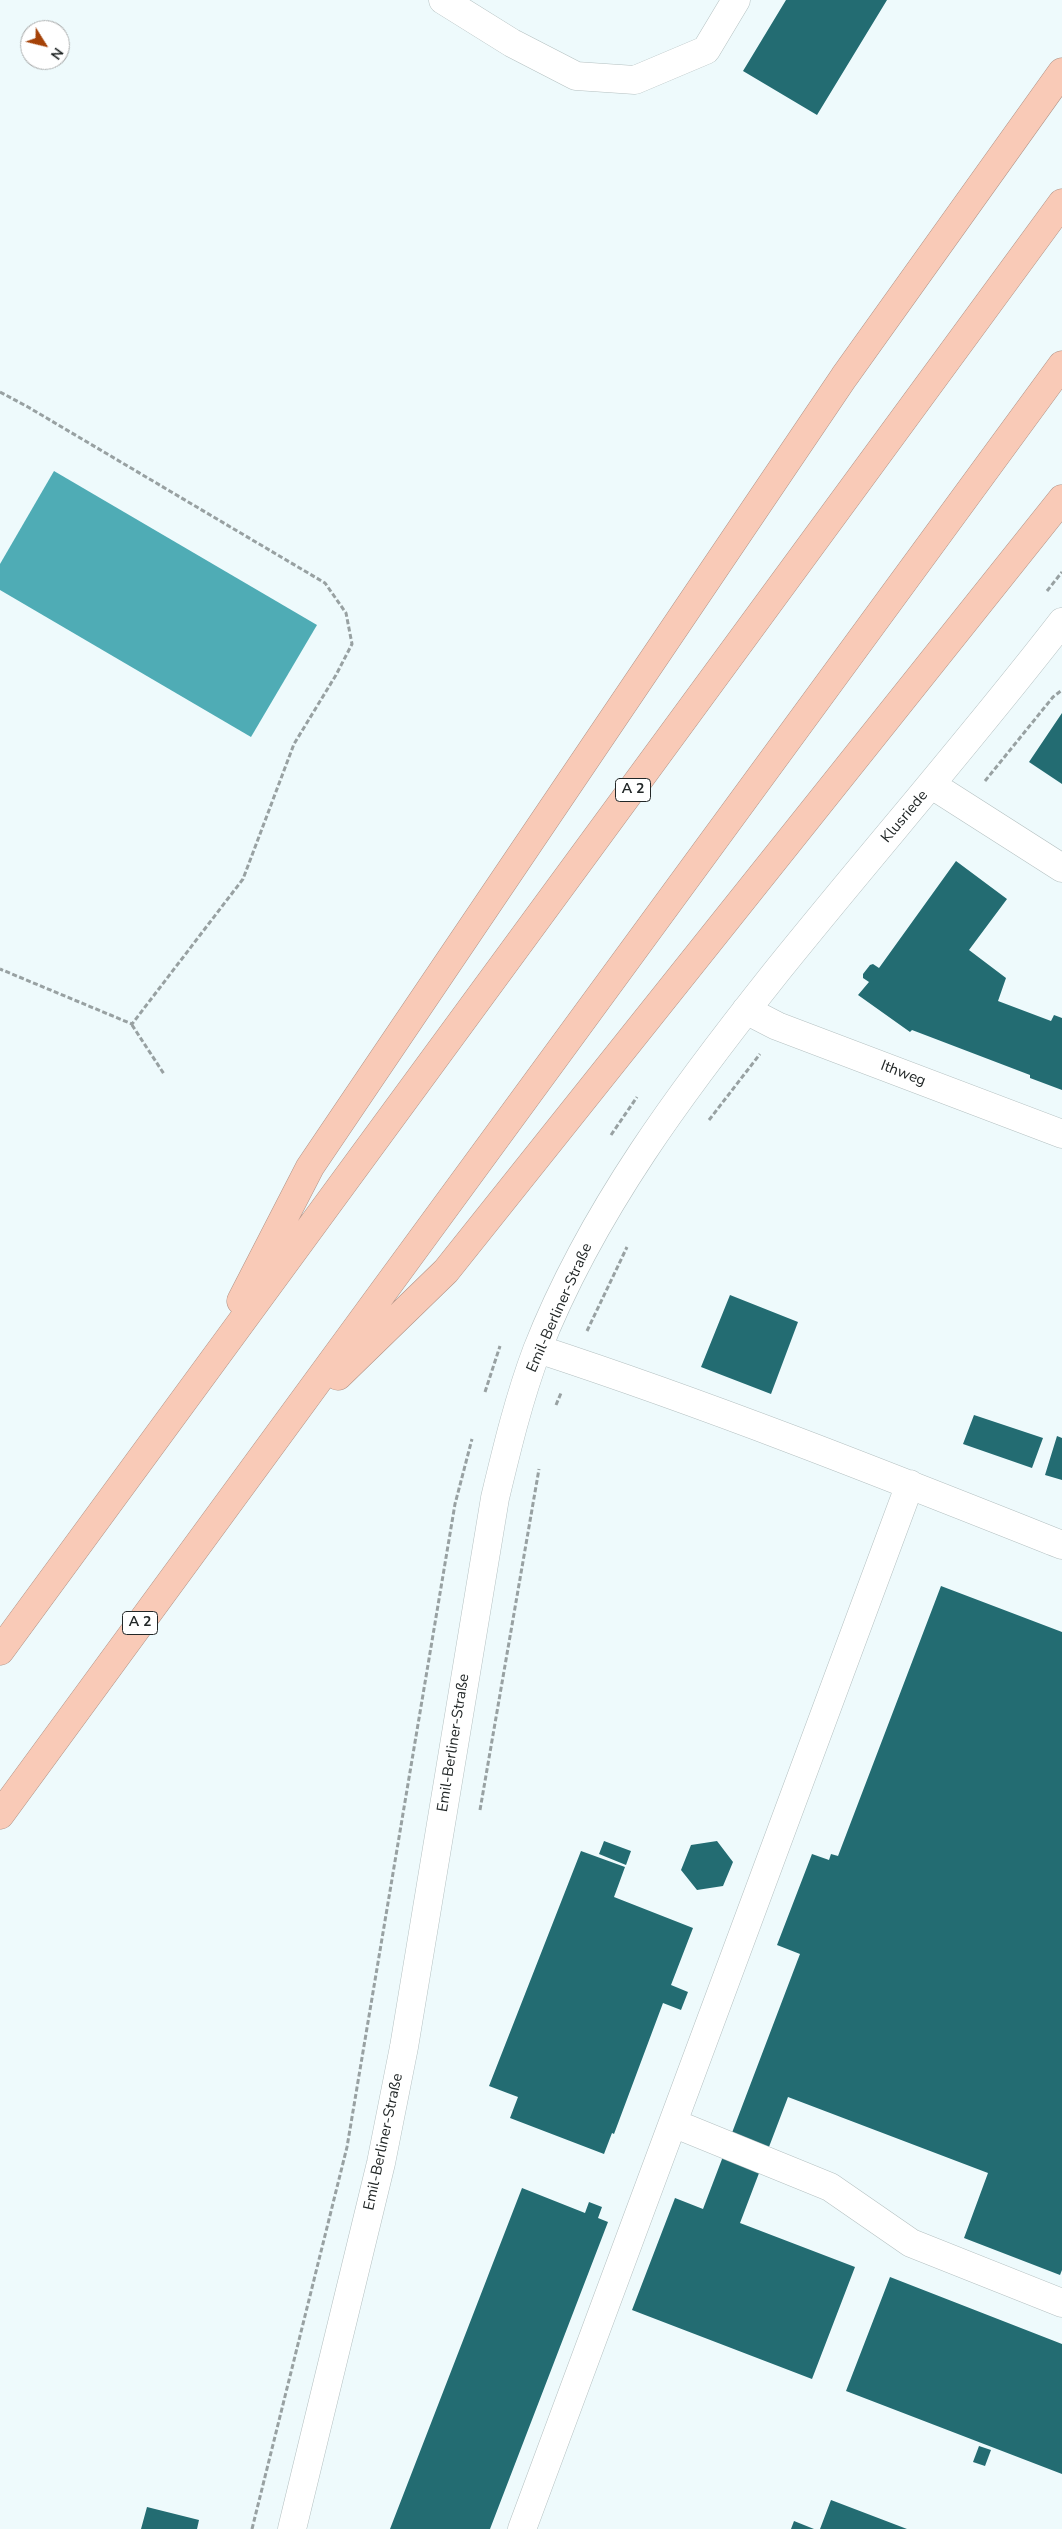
<!DOCTYPE html>
<meta charset="utf-8">
<style>
body{margin:0}
#map{position:relative;width:1062px;height:2529px;overflow:hidden;background:#eefafc;font-family:"Nunito Sans",sans-serif}
canvas{display:block}
.north{position:absolute;left:20px;top:20px;width:50px;height:50px;box-sizing:border-box;background:#fff;border:1px solid #a7a9a9;border-radius:50%;rotate:126deg;font-size:14px;font-weight:700;line-height:20px;text-align:center;color:#222727}
.north::after{content:'';display:block;margin:auto;width:18px;height:22px;background:#a54208;clip-path:polygon(50% 0,100% 100%,50% 72%,0 100%)}
</style>
<div id="map">
<canvas width="1062" height="2529"></canvas>
<div class="north">N</div>
</div>
<script>
const context = document.querySelector('canvas').getContext('2d');
context.lineJoin = 'round';
function fill(path, color) { context.fillStyle = color; context.fill(path, 'evenodd'); }
function strokePath(path, color, width, dash) { context.strokeStyle = color; context.lineWidth = width; context.lineCap = dash ? 'butt' : 'round'; context.setLineDash(dash || []); context.stroke(path); }
function drawText(font, color, halo, rows, align = 'center') {
  context.font = font + ' "Nunito Sans",sans-serif'; context.lineWidth = 5; context.setLineDash([]); context.textBaseline = 'middle'; context.strokeStyle = halo; context.fillStyle = color; for (const [text, x, y, turn = 0] of rows) {
    context.save(); context.translate(x, y); context.rotate((+turn || 0) * Math.PI / 180); context.textAlign = isNaN(turn) ? turn : align; if (halo) context.strokeText(text, 0, 0); context.fillText(text, 0, 0); context.restore();
  }
}
const water = new Path2D(`
 M54,471L317,625L251,737L0,590V564Z`);
const building = new Path2D(`
 M786,0H887L817,115L743,71Z
 M1062,713V784L1029,762Z
 M956,861L1007,899L969,950L1006,978L998,1001L1051,1021L1054,1015L1062,1018V1090L1030,1078V1075L912,1030L910,1032L858,995L869,982L863,978V974L870,965L873,964L879,968Z
 M730,1295L798,1322L771,1394L701,1367Z
 M974,1415L1043,1438L1032,1468L963,1444Z
 M1057,1436L1062,1438V1480L1045,1475Z
 M941,1586L1062,1632V2270L1060,2275L964,2238L988,2173L788,2097L740,2223L855,2267L812,2379L632,2310L675,2198L703,2209L800,1954L777,1945L812,1854L829,1860L831,1854L838,1856Z
 M604,1841L631,1851L626,1865L599,1854Z
 M717,1841L733,1862L723,1886L697,1890L681,1870L691,1845Z
 M581,1851L625,1867L614,1897L693,1928L671,1985L688,1992L681,2010L663,2003L614,2134L612,2133L604,2154L510,2118L518,2097L489,2086Z
 M522,2188L585,2213L589,2202L602,2207L598,2218L608,2222L490,2529H390Z
 M890,2277L1062,2344V2474L846,2391Z
 M979,2446L991,2450L985,2466L973,2462Z
 M831,2500L907,2529H820Z
 M147,2507L199,2520L197,2529H141Z
 M794,2521L814,2529H791Z`);
const path = new Path2D(`
 M0,392L28,407L325,583L346,613L352,644L336,675L294,744L243,879L132,1024L0,969
 M1047,591L1062,572
 M985,781L1053,697L1062,690
 M132,1025L164,1074
 M709,1120L760,1054
 M611,1135L637,1097
 M587,1331L627,1247
 M485,1392L500,1346
 M556,1405L561,1393
 M480,1810L539,1469
 M252,2529L347,2147L455,1504L472,1439`);
const minor = new Path2D(`
 M443,0L512,43L576,76L635,80L706,50L736,0
 M932,785L1062,868
 M746,1010L777,1026L1062,1134
 M538,1349C715,1407 888,1476 1062,1545
 M673,2123L830,2187L911,2243L1062,2303
 M292,2529L381,2163L404,2047L495,1498C507,1448 519,1398 537,1350C592,1210 684,1088 777,971C871,854 970,741 1062,622
 M522,2529L910,1484`);
const highway = new Path2D(`
 M241,1301L310,1167L844,377L1062,72
 M338,1376L446,1271L1062,499
 M0,1651L1062,203
 M0,1815L1062,365`);
const shields = [
 [633,790,35],
 [140,1623,35]
];
const shieldNames = [
 ["A 2",633,790],
 ["A 2",140,1623]
];
const streetNames = [
 ["Klusriede",905,817,-50],
 ["Ithweg",903,1074,21],
 ["Emil-Berliner-Straße",560,1308,-66],
 ["Emil-Berliner-Straße",454,1743,-81],
 ["Emil-Berliner-Straße",384,2142,-78]
];
fill(water, '#4facb5');
fill(building, '#236c72');
strokePath(minor, '#b4c0c1', 29);
strokePath(highway, '#ae9185', 29);
strokePath(path, '#98a1a2', 3, [5, 2.5]);
strokePath(minor, '#fff', 28);
strokePath(highway, '#f9cab7', 28);
for (const [x, y, w] of shields) { const box = new Path2D(); box.roundRect(x - w / 2, y - 11.5, w, 23, 4); context.fillStyle = '#fff'; context.fill(box); strokePath(box, '#222727', 1); }
drawText('bold 14px', '#222727', null, shieldNames);
drawText('15px', '#222727', '#fff', streetNames);
</script>
